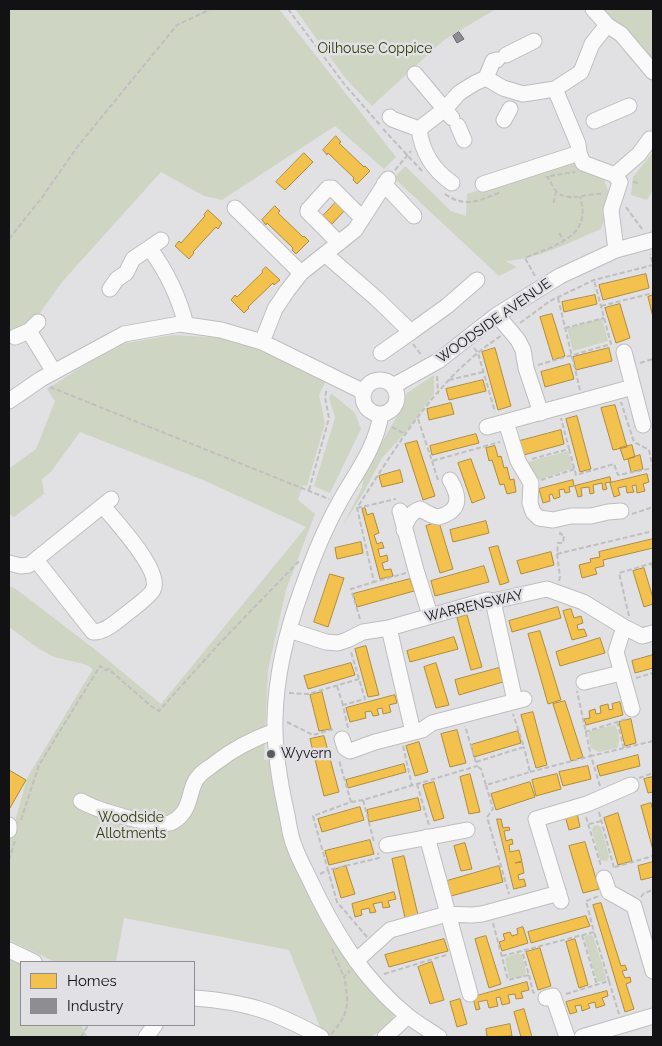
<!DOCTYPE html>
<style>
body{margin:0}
#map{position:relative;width:662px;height:1046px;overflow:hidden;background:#e1e1e4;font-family:Raleway,sans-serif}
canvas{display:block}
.frame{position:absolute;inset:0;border:10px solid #121214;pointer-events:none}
.legend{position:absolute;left:20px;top:961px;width:175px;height:65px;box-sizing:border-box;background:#e0e0e5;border:1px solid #8e8e91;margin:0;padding:6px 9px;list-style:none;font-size:15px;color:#121214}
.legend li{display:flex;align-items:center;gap:10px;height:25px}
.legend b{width:25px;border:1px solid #8e8e91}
</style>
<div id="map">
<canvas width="662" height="1046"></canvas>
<div class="frame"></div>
<ul class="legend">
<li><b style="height:14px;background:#f2c14e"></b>Homes</li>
<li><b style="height:14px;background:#8d8d92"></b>Industry</li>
</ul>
</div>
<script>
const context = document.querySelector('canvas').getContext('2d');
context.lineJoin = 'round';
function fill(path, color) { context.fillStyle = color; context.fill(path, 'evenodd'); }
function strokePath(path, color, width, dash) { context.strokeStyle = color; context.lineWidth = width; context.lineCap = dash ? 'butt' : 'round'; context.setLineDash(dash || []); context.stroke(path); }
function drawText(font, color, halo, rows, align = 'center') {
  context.font = font + ' Raleway,sans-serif'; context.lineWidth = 5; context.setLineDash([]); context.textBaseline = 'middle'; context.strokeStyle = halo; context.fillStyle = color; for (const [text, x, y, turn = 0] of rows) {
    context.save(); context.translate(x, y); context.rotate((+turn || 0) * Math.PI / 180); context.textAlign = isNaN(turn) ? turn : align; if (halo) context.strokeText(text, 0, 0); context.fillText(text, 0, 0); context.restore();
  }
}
const green = new Path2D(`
 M9,9H279L396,157L384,169L335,126L222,200L204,196L161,172L62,282L35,320L9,338Z
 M295,9H496L444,40L372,106L346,79Z
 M602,9H653V64Z
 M653,152V190L647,200L631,195L633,177Z
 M573,159L578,169L603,177L609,193L604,210V220L601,229C570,242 539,259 505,261L517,267L499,276L394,178L405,166L451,211L466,216L467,194Z
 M602,318L608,341L573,351L567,328Z
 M173,335L223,338L260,348L326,381L319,395L325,423L307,486L303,485L298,500L315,514L286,590L268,670L264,760L271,759L287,839L383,1000L393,1014L394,1020L387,1028L370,1037H332L322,1032L289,950L124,918L116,962H55L9,940V843L27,778L93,669C82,661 65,661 52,656C37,649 22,636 9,627V586L16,589L97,651L161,704L306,527L203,480L80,432L51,472L42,479L44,494L14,517L9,514V466L11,467L36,449L55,401L47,389L88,363L126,343Z
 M434,375V394L406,432L382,458L365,490L342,527L362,488L363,481L361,478L400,411L407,393Z
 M331,393L355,413L361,429L330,493L314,486L335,418L329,398Z
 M568,451L573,468L538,480L528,462Z
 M615,725C619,732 621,740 617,748L598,752L591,748L588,734L590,731Z
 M598,825L601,827L609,856L607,861L600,860L592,830L593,826Z
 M591,934L593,936L606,977L605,981L599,982L597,981L584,938L587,935Z
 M519,953L522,955L526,972L525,976L512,979L509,977L505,959L506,957Z
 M9,958L21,964V1025H81L88,1037H9Z`);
const homes = new Path2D(`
 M336,136L341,142L339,143L364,167L365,166L370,171L357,184L353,180L354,178L328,153L327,155L323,150Z
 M304,153L313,162L285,190L276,182Z
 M336,202L345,210L332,224L323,216Z
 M275,206L280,211L278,213L303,237L304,236L309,241L296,254L292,250L293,248L267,223L266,225L262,220Z
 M208,210L222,223L218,229L216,227L193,252L194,253L189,259L175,246L179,241L181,243L205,216L204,215Z
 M266,267L280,280L274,285L273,283L248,307L249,308L244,313L231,300L235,295L237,297L263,272L262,271Z
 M646,274L649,288L603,300L599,285Z
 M595,295L597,304L564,312L562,302Z
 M653,295V317L648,297Z
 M620,304L630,338L616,343L605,308Z
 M552,314L565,356L553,360L540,317Z
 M495,348L511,406L498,410L482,352Z
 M609,348L612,361L576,370L573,357Z
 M570,364L574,379L545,387L541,372Z
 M483,380L486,391L449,400L446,389Z
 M451,403L454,414L429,420L427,409Z
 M615,405L627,447L613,450L601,408Z
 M577,416L591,469L580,472L566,419Z
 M561,430L564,444L520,456L516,442Z
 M476,434L479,443L432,455L430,446Z
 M417,441L435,496L423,500L405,444Z
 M632,445L635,457L624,460L620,448Z
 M495,446L498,457L501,456L504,468L507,467L510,480L514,479L516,492L507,494L504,484L500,485L492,460L489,461L486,448Z
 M640,455L643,469L631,472L628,459Z
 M471,459L485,498L472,503L458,463Z
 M400,470L403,482L382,487L379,476Z
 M647,474L649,482L643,484L645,491L637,493L636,485L632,486L634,492L627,493L626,486L618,488L620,495L614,497L610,483Z
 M610,477L611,482L605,483L607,489L603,490L602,483L593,485L594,493L590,494L589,487L581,488L582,496L578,497L575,486Z
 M573,480L574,486L569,487L570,492L565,493L564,489L559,490L560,497L554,499L552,494L549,495L550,501L543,503L539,489Z
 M365,508L367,515L373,513L379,533L374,535L377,544L382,542L384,548L378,549L380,557L387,555L388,561L382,563L384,570L391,569L393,576L380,579L362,509Z
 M486,521L489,533L453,542L450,530Z
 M439,522L453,569L440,573L426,526Z
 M653,539V548L603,560L604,566L595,568L597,574L582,578L579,565L591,562L590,559L600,557L599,552Z
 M361,542L363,553L337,559L335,548Z
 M498,546L509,582L500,585L489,548Z
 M551,552L554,565L521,574L517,561Z
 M484,566L489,582L435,596L431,581Z
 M644,568L653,598V604L644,607L633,571Z
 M330,574L344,578L328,627L314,622Z
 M410,579L414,591L357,607L353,594Z
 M558,607L561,618L512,632L509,621Z
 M571,609L574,618L581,616L583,623L577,625L578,630L584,629L587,636L572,640L563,611Z
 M467,615L482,667L471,670L457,618Z
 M540,631L561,700L548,704L528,634Z
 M454,637L458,649L410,662L407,651Z
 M600,638L605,653L560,666L556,652Z
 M366,646L379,695L368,697L355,649Z
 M653,655V668L635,673L632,661Z
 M351,663L355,675L308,689L304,676Z
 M436,663L449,705L436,708L424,667Z
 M499,668L503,682L459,695L455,680Z
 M322,692L331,729L319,731L310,695Z
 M395,695L397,703L389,705L391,712L383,714L382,708L377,709L379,715L373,716L371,711L365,712L366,718L350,722L346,708Z
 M565,701L583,757L571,761L553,704Z
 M620,702L623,715L586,725L584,719L590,718L589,711L595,709L596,714L601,713L600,706L608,704L609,710L613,709L612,704Z
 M533,712L547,765L536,768L521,715Z
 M631,719L636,743L625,746L619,722Z
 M457,730L466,763L450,767L441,734Z
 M518,731L521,743L474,757L471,745Z
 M324,736L339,792L324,796L310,739Z
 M419,742L428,772L415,776L406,746Z
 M638,755L640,766L600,776L597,766Z
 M404,764L406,772L348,788L346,780Z
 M588,766L591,779L563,786L559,772Z
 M9,770L26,780L10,808L9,807Z
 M470,774L480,812L469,814L460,777Z
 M557,774L561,789L536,796L532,780Z
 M653,777V792L648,793L644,779Z
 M434,782L444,818L434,821L423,785Z
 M530,782L535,797L496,810L491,794Z
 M418,798L421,810L369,822L367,810Z
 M651,803L653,811V850L641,806Z
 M360,807L364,820L322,832L318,819Z
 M577,813L580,827L569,830L565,816Z
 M618,813L632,861L618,865L604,818Z
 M497,819H501L503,828L509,827L510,830L504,831L506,841L512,839L513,844L509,845L510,852L519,850L522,861L515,863L522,862L524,873L518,875L519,880L524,879L526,886L514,889Z
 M370,840L374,854L329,865L325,851Z
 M585,842L599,889L583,893L569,846Z
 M465,843L472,869L461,871L454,846Z
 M404,856L418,915L405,918L392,859Z
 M653,862V877L641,880L638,866Z
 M346,866L355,894L341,898L333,870Z
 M499,866L503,882L451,896L447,881Z
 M394,892L396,899L388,901L390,907L383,908L382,902L373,904L376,912L370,913L369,908L361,910L362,915L355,917L352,904Z
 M601,903L621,966L625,965L627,970L622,971L625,978L630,977L631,982L626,984L634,1009L625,1012L593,905Z
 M586,916L590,926L531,943L528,932Z
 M523,927L528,943L502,951L499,942L505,940L503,934L510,932L512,936L518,934L517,929Z
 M486,936L501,984L489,988L475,939Z
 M444,939L448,951L389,967L385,955Z
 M575,939L588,985L579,988L566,942Z
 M540,948L551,986L538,990L526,952Z
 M432,962L444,1000L430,1004L418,967Z
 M527,982L529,990L521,992L523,998L516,999L515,994L508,995L510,1003L502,1005L500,997L496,998L498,1006L489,1008L487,1000L478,1002L480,1009L476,1010L473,997Z
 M607,991L608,996L602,998L605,1005L596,1008L595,1002L588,1004L590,1008L582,1011L581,1005L575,1006L577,1012L570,1014L566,1002Z
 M460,999L467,1024L457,1027L450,1002Z
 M524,1009L532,1037H521L514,1012Z
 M510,1024L512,1036L487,1037L486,1029Z`);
const industry = new Path2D(`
 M459,32L464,39L457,43L453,36Z`);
const path = new Path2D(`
 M288,9L345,85L380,125
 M383,129L422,171
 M395,170L411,151
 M550,176L575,172
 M546,177H548C550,181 553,187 556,191C569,204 588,192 603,194
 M633,182L638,183
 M445,194C466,209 479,200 501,192
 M554,203V200L556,191
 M626,207L642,229
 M559,233L564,240
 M9,239L43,196L78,146L177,25L211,9
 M535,276L525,258C555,245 593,237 580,197
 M558,298L580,390
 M601,306L653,293
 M520,323L550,301L594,280L653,265L650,254
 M565,328L604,318
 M413,344L422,356
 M474,348L478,353L495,412
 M640,363L653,359
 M538,365L611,344L594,280
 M437,376L438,394
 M449,380L483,372
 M50,387L329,499
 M418,419L432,461L500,442
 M392,427L405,434
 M569,449L576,475L614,464L618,475L653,468L649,450L634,442L621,402
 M532,459L569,449L561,418
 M432,461L438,480
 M541,480L575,469
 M309,490L329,418L325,397L327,388
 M357,508L396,499
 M632,514L653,507
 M557,554L653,531
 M652,564L653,569
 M406,573L374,582L357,508C396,447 438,376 501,336
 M559,581L560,577L557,554L558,543H563L564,535L560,534L561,530
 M629,616L619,573L653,563
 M360,619L351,589L374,582
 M636,678L653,673
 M337,686L343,705
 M289,693L308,694L359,679
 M287,722L313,735L334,729
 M617,722L624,748
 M348,728L343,705L365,699L351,652
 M585,732L626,719
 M403,746L412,786
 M476,762L524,747L513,714
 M478,767L481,769L486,785L530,772L524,747
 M530,772L591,756L577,691
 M639,778L653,773
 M417,784L429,825
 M486,785L493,809L487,817L509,894
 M600,786L591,756L653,741
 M363,800L374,842
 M351,802L363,800L477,766L465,726
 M599,812L614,868
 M586,817L601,866
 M21,820L39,765L100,666L105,670L109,669L112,672L151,706L159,711L218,645L299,561
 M589,824L602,821
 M9,860L15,841
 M615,867L653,856
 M320,874L328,870L313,816L351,802L339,760
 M641,897L644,893L653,890
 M493,923L508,980L529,975L522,951
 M582,935L597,985
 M367,937L337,902L328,870L379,858L378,853
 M332,949L344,977
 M502,956L594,932L586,901L599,896
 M384,974L446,955
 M529,975L533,992L535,993
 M609,981L619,1014
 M566,994L609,981L594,932
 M331,1034C350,1013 349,1003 344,977L350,971
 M81,1037L88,1025`);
const minor = new Path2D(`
 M593,9L607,25L621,34L653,72
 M506,55L534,41
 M415,74L452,118
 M486,78L493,61L497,60
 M555,89L581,72L592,44L607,25
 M390,117L392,119L419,129
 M504,120L510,109
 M594,121L629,106
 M458,126L464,140
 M615,175L639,154L650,139
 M452,183C433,170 422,152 419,129L445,109L459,93L475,83L486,78L503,88L523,94L555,89L578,144L579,153L583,163L615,175L620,182L611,210L616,250
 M384,184L414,216
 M483,184L579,153
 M235,208L301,273
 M339,243L308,212V210L328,188H332L362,218
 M150,249C167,272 179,297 186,325
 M325,254L377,299L411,332L447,306L477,280
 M110,289L117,279L126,273L133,259L161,240
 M497,315L518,340L523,350L526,368L541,413
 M29,331L54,372
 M15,337L29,331L38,322
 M262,342L275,309L287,291L301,273L355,230L388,179
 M624,352L643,425
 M381,353L411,332
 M363 397a17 17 0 1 1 34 0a17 17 0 1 1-34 0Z
 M393,386L438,361L497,315L560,276L616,250L653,240
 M9,401L41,379L124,334L180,324L221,330L262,342L364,392
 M381,414C376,448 355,474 339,503C324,530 312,560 302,589C287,630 276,675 275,718C274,751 280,784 287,815C289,825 290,836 294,845C297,855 303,866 308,876C332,928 362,979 408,1016C418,1024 429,1030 439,1037
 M506,422L518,461L531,483L530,503L533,512L539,518L553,520L571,516H591L608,512L621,511
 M487,427L633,387
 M400,511L416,570L430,615
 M404,530C406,521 411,512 420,509C426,512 433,517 439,517C443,516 447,514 450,512C462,503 456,490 450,480
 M36,560L93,632C107,632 119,619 130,611C135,607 150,596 153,590C163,571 115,521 103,506
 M9,563L21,566L29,565L111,499
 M493,601L515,701
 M624,627L616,652L632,709
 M389,628L413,732
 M289,630L326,642L338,643L347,640L363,632L389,628L487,600L493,601L547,589L583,602L624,627L642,636L653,633
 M584,682L621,673
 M342,739L345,748L350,751L375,742L422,730L432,723L524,699
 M81,801C96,810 153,827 170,823C175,821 179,818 182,814C192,803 189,786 199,776C203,771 209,768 214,764C233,749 252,739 275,731
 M9,825V830
 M427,837L470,994
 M387,845L467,830
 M604,878L609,892L634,906L653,971
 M561,901L536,819L587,804L631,785
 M9,950L34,962
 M356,961L390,930L447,914L472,915L482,914L559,893
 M194,998C248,1002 273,1011 321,1037
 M546,998L553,996L567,1037
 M146,1037L155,1025
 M385,1037L408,1016
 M582,1037L653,1016`);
const markers = [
 [271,754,5,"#5a5a5d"]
];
const parkNames = [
 ["Oilhouse Coppice",375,49],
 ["Woodside",131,818],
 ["Allotments",131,834]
];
const streetNames = [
 ["WOODSIDE AVENUE",494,321,-35],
 ["WARRENSWAY",474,606,-13]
];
const poiNames = [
 ["Wyvern",281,754]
];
fill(green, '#cfd5c3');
fill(homes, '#f2c14e');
strokePath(homes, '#af8c3d', 1);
fill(industry, '#8d8d92');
strokePath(industry, '#68686c', 1);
strokePath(minor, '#bebebf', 17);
strokePath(path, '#bfbfc0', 2, [5, 2.5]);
strokePath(minor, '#fafafb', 15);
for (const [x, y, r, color] of markers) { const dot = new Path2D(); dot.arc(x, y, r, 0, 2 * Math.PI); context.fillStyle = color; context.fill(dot); strokePath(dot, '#e0e0e5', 2); }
drawText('14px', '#313c04', '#e0e0e5', parkNames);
drawText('14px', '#121214', '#e0e0e5', streetNames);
drawText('14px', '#121214', '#e0e0e5', poiNames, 'left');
</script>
